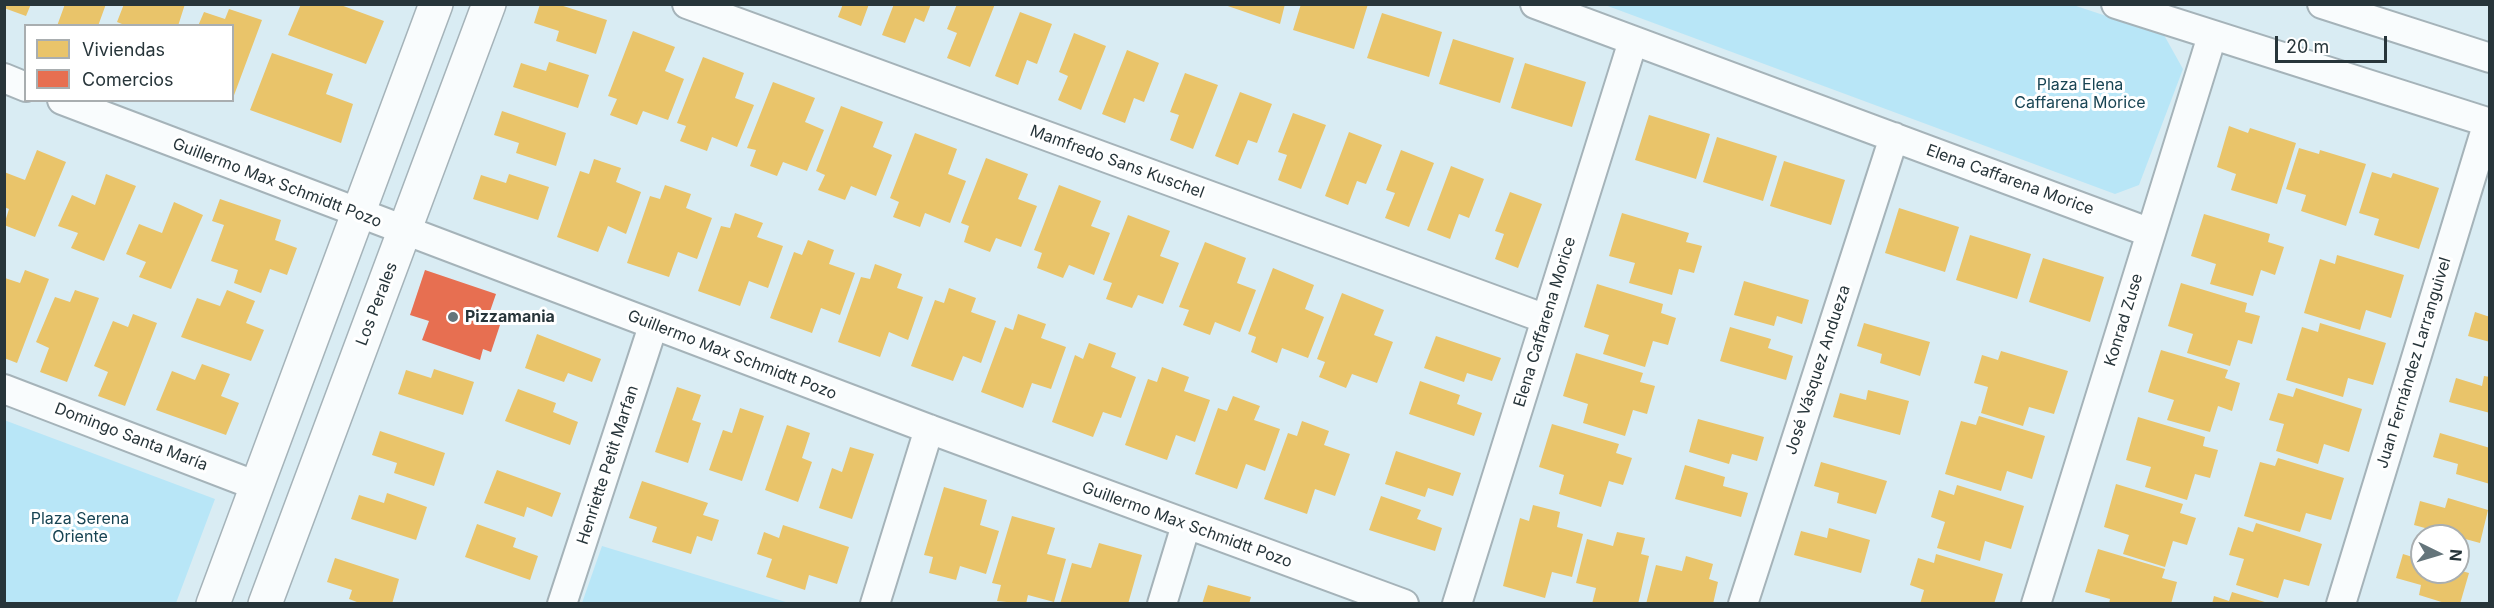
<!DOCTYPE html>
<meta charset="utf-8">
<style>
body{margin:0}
#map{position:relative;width:2494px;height:608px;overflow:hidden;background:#d9ecf3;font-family:Inter,sans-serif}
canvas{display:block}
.frame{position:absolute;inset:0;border:6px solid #27353a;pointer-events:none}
.legend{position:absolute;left:24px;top:24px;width:210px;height:78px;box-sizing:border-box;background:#fff;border:2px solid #a9aeb0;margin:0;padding:8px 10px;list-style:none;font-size:18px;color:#27353a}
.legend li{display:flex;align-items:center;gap:12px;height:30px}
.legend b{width:30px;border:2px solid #a9aeb0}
.north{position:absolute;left:2410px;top:524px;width:60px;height:60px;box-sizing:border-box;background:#fff;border:2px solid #a9aeb0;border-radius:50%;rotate:95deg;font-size:16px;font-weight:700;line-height:24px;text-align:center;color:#27353a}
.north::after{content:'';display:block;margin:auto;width:21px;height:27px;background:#65757b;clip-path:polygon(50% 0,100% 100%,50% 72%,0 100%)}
.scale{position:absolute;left:2275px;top:36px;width:112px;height:27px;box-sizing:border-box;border:3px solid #27353a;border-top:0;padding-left:8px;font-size:18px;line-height:21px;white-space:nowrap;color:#27353a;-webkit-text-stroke:4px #fff;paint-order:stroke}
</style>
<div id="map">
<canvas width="2494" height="608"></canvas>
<div class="frame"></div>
<ul class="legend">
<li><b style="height:16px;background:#e9c46a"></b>Viviendas</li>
<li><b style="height:16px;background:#e76f51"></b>Comercios</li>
</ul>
<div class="north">N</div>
<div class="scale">20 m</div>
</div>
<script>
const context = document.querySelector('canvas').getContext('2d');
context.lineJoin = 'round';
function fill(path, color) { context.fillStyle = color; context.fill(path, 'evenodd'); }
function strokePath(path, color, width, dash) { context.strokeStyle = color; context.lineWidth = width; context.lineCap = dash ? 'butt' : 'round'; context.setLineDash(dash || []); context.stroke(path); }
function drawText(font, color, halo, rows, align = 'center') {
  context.font = font + ' Inter,sans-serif'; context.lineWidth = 6; context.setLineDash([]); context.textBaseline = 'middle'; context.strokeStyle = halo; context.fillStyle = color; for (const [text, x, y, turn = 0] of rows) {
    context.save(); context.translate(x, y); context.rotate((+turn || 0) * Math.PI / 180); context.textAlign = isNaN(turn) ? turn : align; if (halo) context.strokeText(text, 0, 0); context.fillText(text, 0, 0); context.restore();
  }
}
const green = new Path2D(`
 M1605,5H2073L2164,35L2183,69L2139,185L2115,194Z
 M4,420L215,499L176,603H5Z
 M602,546L789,603H582Z`);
const homes = new Path2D(`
 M4,4H31L26,16L4,8Z
 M65,4H106L98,26H57Z
 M124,4H185L178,26H127L117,22Z
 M301,4H338L384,21L366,64L288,35Z
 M540,4H557L607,20L596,54L556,41L559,31L534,23Z
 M843,4H869L861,26L838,17Z
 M894,4H931L924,22L915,18L905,43L882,35Z
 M957,4H995L970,67L947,58L957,33L947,29Z
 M1222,4H1285L1280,24Z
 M1301,4H1368L1354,49L1293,30Z
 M229,9L262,20L233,98L232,26H198L204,12L225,19Z
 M1020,12L1052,24L1037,64L1027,60L1018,85L995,76Z
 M1382,13L1442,32L1429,77L1367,58Z
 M633,31L675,47L665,71L684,79L668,120L643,111L637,125L610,115L617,99L608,96Z
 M1074,33L1106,46L1081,110L1058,100L1068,76L1059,72Z
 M1453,39L1514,58L1500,103L1439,84Z
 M1127,50L1159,63L1144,102L1134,98L1125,123L1102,114Z
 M272,53L333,74L326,94L353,104L341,143L250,110Z
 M703,57L744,73L735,98L754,105L737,147L712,137L707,151L680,141L686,126L677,123Z
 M549,62L589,75L578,108L513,87L521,63L546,71Z
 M1525,63L1586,82L1572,127L1511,108Z
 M1185,73L1218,85L1193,149L1170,140L1179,115L1170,112Z
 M773,82L815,98L805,122L824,130L807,171L783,162L777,176L750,166L756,150L747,148Z
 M1240,92L1272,104L1257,143L1248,140L1238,165L1215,156Z
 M841,106L883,122L873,147L892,155L876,196L851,186L845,200L818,190L825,175L816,171Z
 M502,111L566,133L556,166L516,153L519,143L494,135Z
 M1293,113L1326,125L1301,189L1278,180L1287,155L1278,152Z
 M1649,115L1710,134L1696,179L1635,160Z
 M2229,126L2248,133L2250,128L2296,143L2277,204L2231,190L2236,174L2217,167Z
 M1349,132L1382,145L1366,184L1357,181L1348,205L1325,196Z
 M915,133L957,149L948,174L966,181L950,223L925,213L920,227L893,217L899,202L890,198Z
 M1717,137L1777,156L1763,201L1703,182Z
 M2299,148L2319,154L2320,150L2366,164L2346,226L2301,211L2306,195L2286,189Z
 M37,150L66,162L35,237L4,225L9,209L4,207V172L25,180Z
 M1401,150L1434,163L1409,227L1385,218L1395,193L1386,190Z
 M986,158L1028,174L1018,199L1037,206L1021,247L996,238L990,252L964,242L969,226L961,223Z
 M594,159L621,168L616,182L641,192L626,234L608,226L598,252L557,237L580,171L589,174Z
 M1784,161L1845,180L1831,225L1770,206Z
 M1451,166L1484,179L1469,218L1459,214L1450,239L1427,230Z
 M2372,172L2391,178L2393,173L2439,188L2419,249L2374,235L2379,219L2359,213Z
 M106,174L136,186L104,261L71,248L78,233L58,226L72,195L95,205Z
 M509,174L549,187L538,220L473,199L481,175L506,183Z
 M665,185L691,194L686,208L712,218L697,259L678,252L669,277L627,263L650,196L660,199Z
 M1059,185L1101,201L1091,226L1110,233L1094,275L1069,265L1063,278L1037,268L1042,253L1034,250Z
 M1510,192L1542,204L1518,268L1495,259L1504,234L1495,231Z
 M220,199L281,220L275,240L297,248L287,275L270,269L261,293L234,283L238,270L211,261L224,225L212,221Z
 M174,202L203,215L171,289L139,277L146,262L126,254L139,224L162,233Z
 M1899,208L1959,227L1945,272L1885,253Z
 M735,213L763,223L757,237L783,246L768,288L749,281L740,306L698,291L721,226L730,228Z
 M1622,213L1689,233L1686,242L1702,246L1694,273L1679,269L1672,295L1629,283L1635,263L1609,256Z
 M2204,214L2270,234L2268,242L2284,247L2275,275L2261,270L2253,296L2210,284L2216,264L2191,256Z
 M1128,215L1170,231L1160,256L1179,263L1163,304L1138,295L1132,308L1106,299L1112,283L1103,280Z
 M1970,235L2031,254L2017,299L1956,280Z
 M808,240L834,250L829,264L855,273L840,315L821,308L812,333L770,318L794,252L802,255Z
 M1205,242L1246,258L1237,283L1256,290L1240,332L1215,322L1210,335L1183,325L1189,310L1179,307Z
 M2337,255L2404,275L2391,318L2366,310L2360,330L2304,313L2320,259L2335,264Z
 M2043,258L2104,277L2090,322L2029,302Z
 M875,264L902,274L897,288L923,297L908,340L889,332L880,357L838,342L861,277L870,279Z
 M1273,268L1314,285L1305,309L1324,317L1308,358L1282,348L1277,363L1251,352L1256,337L1248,334Z
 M25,270L49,279L17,363L4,358V280L5,278L20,283Z
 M1744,281L1809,300L1802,324L1777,316L1774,326L1734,315Z
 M2181,283L2247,303L2245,312L2260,316L2252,344L2238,340L2230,366L2187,353L2193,334L2168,326Z
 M1597,284L1663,304L1661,313L1676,318L1668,345L1653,341L1645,367L1603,354L1609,335L1584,327Z
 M949,288L976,298L971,312L996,321L981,363L963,356L953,381L911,366L935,300L944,303Z
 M75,290L99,298L67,382L40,372L49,348L36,342L55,297L70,302Z
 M227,290L255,301L246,323L264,330L251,361L181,337L197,298L220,306Z
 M1342,293L1384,310L1374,335L1393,342L1377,383L1352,374L1346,388L1319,377L1325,362L1317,359Z
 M2475,312L2490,317V342L2468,336Z
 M133,314L157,323L125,406L98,396L108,372L94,366L113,321L128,327Z
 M1018,314L1046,324L1041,338L1066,347L1051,389L1032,383L1023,408L981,392L1005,327L1013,330Z
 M1864,323L1930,342L1920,376L1880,363L1882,354L1857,346Z
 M2320,323L2386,343L2373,385L2348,378L2343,397L2286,380L2302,327L2318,332Z
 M1730,327L1771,339L1768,348L1793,356L1786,380L1720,361Z
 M537,334L601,359L592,382L568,373L564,382L525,368Z
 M1436,336L1501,358L1492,381L1467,373L1464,382L1424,368Z
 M1089,343L1116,353L1111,367L1136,377L1121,418L1103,412L1093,437L1052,422L1075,355L1083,359Z
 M2161,350L2228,370L2225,378L2240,383L2232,411L2218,406L2210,432L2167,420L2174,400L2148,392Z
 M2001,351L2068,371L2054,414L2029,407L2023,426L1981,413L1988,387L1974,383L1982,355L1998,360Z
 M1576,353L1643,373L1640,382L1655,386L1647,414L1633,410L1625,436L1583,423L1588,404L1563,396Z
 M202,364L230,374L221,396L239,403L226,435L156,410L172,371L195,380Z
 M1162,367L1189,377L1184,391L1210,400L1195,442L1176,435L1167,460L1125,445L1148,379L1157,382Z
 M434,369L474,382L463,415L398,394L406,370L431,378Z
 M2484,376L2490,377V413L2449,402L2456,378L2482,386Z
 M1420,381L1460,395L1457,404L1482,413L1474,436L1409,414Z
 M677,387L701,395L692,420L701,423L688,463L655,452Z
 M2296,388L2362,409L2349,452L2324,444L2318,464L2276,451L2284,424L2269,420L2278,393L2293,397Z
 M518,389L556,403L553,412L578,422L570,445L505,421Z
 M1868,390L1909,401L1900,435L1833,417L1840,393L1866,400Z
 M1233,396L1260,406L1254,420L1280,429L1265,471L1246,464L1237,489L1195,474L1218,408L1227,411Z
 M740,408L764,416L742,481L709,470L723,430L732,433Z
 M1979,416L2045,436L2032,479L2007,471L2001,491L1945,474L1961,421L1976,425Z
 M2138,417L2205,437L2203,446L2218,450L2210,478L2195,474L2187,500L2145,487L2151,467L2126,460Z
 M1698,419L1764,437L1757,461L1732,454L1729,464L1689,452Z
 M1302,421L1329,431L1324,445L1350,454L1335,496L1315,489L1307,514L1264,499L1288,433L1297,436Z
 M1552,424L1619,444L1616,453L1632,458L1623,485L1609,481L1601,507L1559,494L1564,475L1539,467Z
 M787,425L810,433L802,458L812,462L798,502L765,490Z
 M380,431L445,453L434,486L394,473L397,463L372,455Z
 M2440,433L2490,448V484L2456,474L2458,464L2433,457Z
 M850,447L874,454L852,519L819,508L832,468L842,472Z
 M1396,451L1461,473L1453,496L1428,488L1425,497L1385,484Z
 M2278,458L2344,478L2331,520L2306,513L2300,532L2244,516L2260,462L2275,466Z
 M1821,462L1887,481L1876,514L1837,503L1839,493L1814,486Z
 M1685,465L1725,477L1723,486L1748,493L1741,517L1675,499Z
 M497,470L561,493L552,517L527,507L524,517L484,503Z
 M642,481L708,503L703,515L719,520L712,541L697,536L691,554L652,542L657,527L629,518Z
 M2116,484L2183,504L2180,513L2196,518L2187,545L2173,541L2165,567L2123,554L2129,535L2104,527Z
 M1957,485L2024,506L2011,549L1985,541L1980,561L1937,548L1945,522L1931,517L1939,490L1954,495Z
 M944,487L987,500L980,525L999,531L986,574L960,566L956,580L929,573L933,557L924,555Z
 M387,493L427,507L416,540L351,519L359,495L384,503Z
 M1381,496L1421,510L1417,519L1442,528L1435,551L1369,530Z
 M2448,498L2488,510L2480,543L2414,525L2420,501L2445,508Z
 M1533,505L1560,512L1557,527L1583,534L1572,577L1552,572L1545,598L1503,586L1520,518L1529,521Z
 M1012,516L1055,528L1047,554L1066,559L1054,602L1028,595L1026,604L997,601L1001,585L992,583Z
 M2256,523L2322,544L2309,586L2284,579L2278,598L2236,585L2244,559L2229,555L2238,527L2253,532Z
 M477,524L516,538L513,547L538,556L530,580L465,557Z
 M783,525L849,547L837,584L809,575L805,590L766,577L772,559L757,554L764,532L779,538Z
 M1829,528L1870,540L1861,573L1794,555L1801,531L1827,538Z
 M1617,532L1645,538L1641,554L1649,556L1638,604H1592L1596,588L1576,583L1587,539L1613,546Z
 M1099,543L1142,555L1128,604H1060L1072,563L1091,568Z
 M2098,549L2165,569L2162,578L2177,582L2171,604H2109L2110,599L2085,592Z
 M1936,554L2003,574L1994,604H1920L1924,590L1910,585L1918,558L1934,563Z
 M2403,554L2422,560V572L2458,570L2469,573L2460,604H2448L2419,595L2421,585L2396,578Z
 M1686,556L1713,564L1709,579L1718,582L1713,604H1646L1656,565L1682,571Z
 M335,558L399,579L392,604H362L349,599L352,590L327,582Z
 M1208,585L1251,597L1249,604H1202Z
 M2232,592L2268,603V604H2212L2214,596L2229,601Z`);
const shops = new Path2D(`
 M425,270L496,294L487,320L500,325L491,352L483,349L480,360L422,340L429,321L410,315Z`);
const minor = new Path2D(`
 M687,4L1546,319
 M1535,4L2151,233
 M2116,4L2490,123
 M2322,4L2490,58
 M4,78L26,87
 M62,100L929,429L1404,604
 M4,389L257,486
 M562,604L653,326
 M875,604L929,429
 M1162,604L1186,525
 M1457,604L1633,41
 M1743,604L1894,137
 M2036,604L2212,36
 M2341,604L2488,122`);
const secondary = new Path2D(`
 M213,604L436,4
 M265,604L489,4`);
const markers = [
 [453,317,6,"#65757b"]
];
const parkNames = [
 ["Plaza Elena",2080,85],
 ["Caffarena Morice",2080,103],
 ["Plaza Serena",80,519],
 ["Oriente",80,537]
];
const streetNames = [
 ["Mamfredo Sans Kuschel",1117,162,20],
 ["Elena Caffarena Morice",2010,180,20],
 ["Guillermo Max Schmidtt Pozo",277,183,21],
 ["Los Perales",377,304,-69],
 ["Konrad Zuse",2124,320,-73],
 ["Elena Caffarena Morice",1545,322,-73],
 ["Guillermo Max Schmidtt Pozo",732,355,21],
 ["Juan Fernández Larranguivel",2414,363,-73],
 ["José Vásquez Andueza",1818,370,-72],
 ["Domingo Santa María",131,437,21],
 ["Henriette Petit Marfan",608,465,-72],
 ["Guillermo Max Schmidtt Pozo",1187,525,20]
];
const poiNames = [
 ["Pizzamania",465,317]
];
fill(green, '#b8e6f7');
fill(homes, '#e9c46a');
fill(shops, '#e76f51');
strokePath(minor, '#a5b3b9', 32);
strokePath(secondary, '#a5b3b9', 36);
strokePath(minor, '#f9fcfd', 28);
strokePath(secondary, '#f9fcfd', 33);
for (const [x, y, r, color] of markers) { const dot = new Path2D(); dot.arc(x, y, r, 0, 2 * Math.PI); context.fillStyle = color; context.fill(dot); strokePath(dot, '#fff', 2); }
drawText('16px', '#184453', '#fff', parkNames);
drawText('16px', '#27353a', '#fff', streetNames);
drawText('bold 16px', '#27353a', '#fff', poiNames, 'left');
</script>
